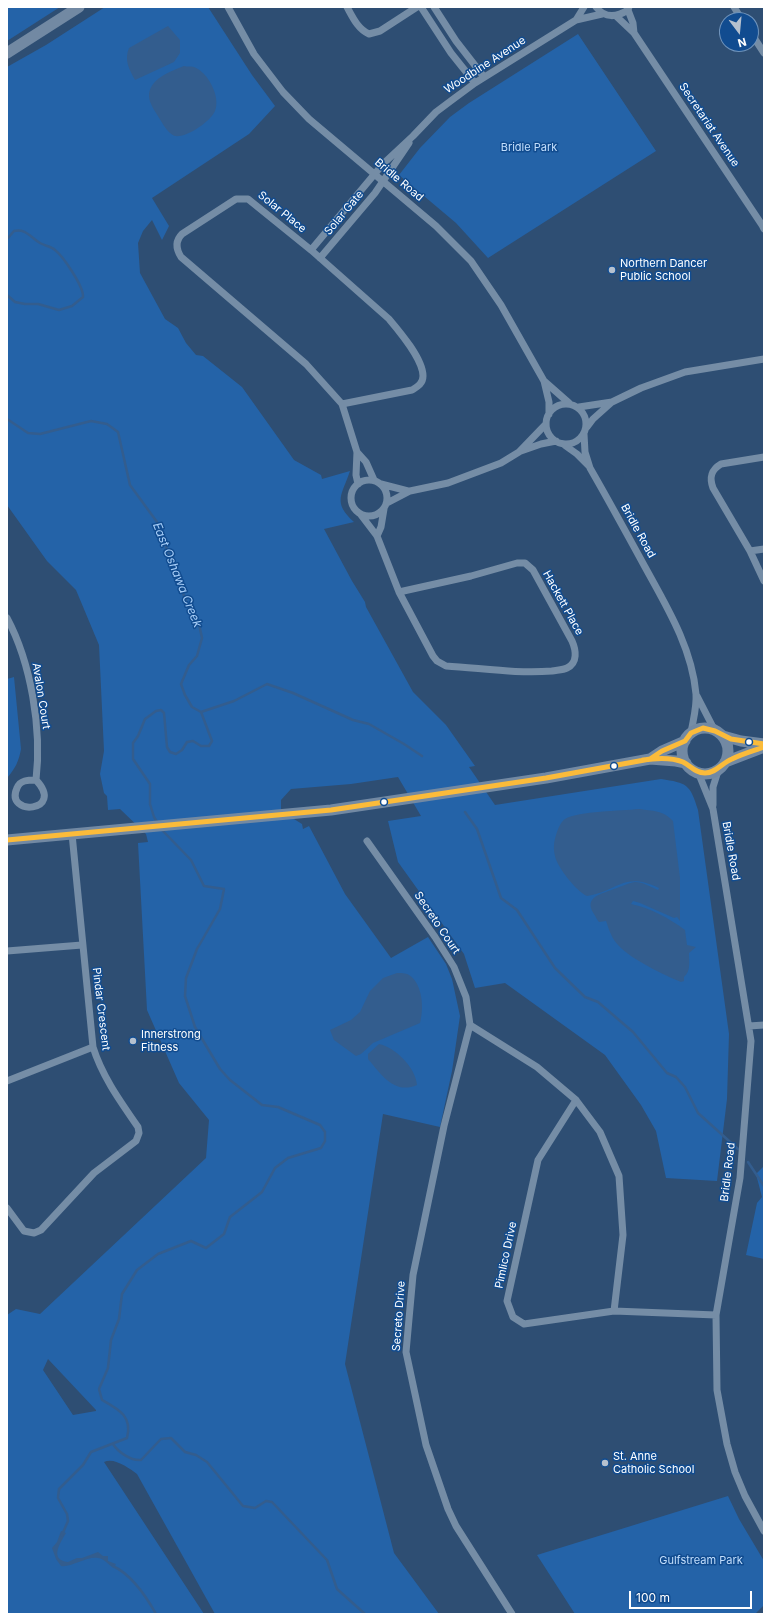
<!DOCTYPE html>
<style>
body{margin:0}
#map{position:relative;width:771px;height:1621px;overflow:hidden;background:#2e4e73;font-family:Inter,sans-serif}
canvas{display:block}
.frame{position:absolute;inset:0;border:8px solid #fff;pointer-events:none}
.north{position:absolute;left:719px;top:12px;width:40px;height:40px;box-sizing:border-box;background:#114c90;border:1px solid #7094bc;border-radius:50%;rotate:164deg;font-size:11px;font-weight:700;line-height:16px;text-align:center;color:#fff}
.north::after{content:'';display:block;margin:auto;width:14px;height:18px;background:#b6c1ce;clip-path:polygon(50% 0,100% 100%,50% 72%,0 100%)}
.scale{position:absolute;left:629px;top:1591px;width:123px;height:18px;box-sizing:border-box;border:2px solid #fff;border-top:0;padding-left:5px;font-size:12px;line-height:14px;white-space:nowrap;color:#fff;-webkit-text-stroke:3px #114c90;paint-order:stroke}
</style>
<div id="map">
<canvas width="771" height="1621"></canvas>
<div class="frame"></div>
<div class="north">N</div>
<div class="scale">100 m</div>
</div>
<script>
const context = document.querySelector('canvas').getContext('2d');
context.lineJoin = 'round';
function fill(path, color) { context.fillStyle = color; context.fill(path, 'evenodd'); }
function strokePath(path, color, width, dash) { context.strokeStyle = color; context.lineWidth = width; context.lineCap = dash ? 'butt' : 'round'; context.setLineDash(dash || []); context.stroke(path); }
function drawText(font, color, halo, rows, align = 'center') {
  context.font = font + ' Inter,sans-serif'; context.lineWidth = 3; context.setLineDash([]); context.textBaseline = 'middle'; context.strokeStyle = halo; context.fillStyle = color; for (const [text, x, y, turn = 0] of rows) {
    context.save(); context.translate(x, y); context.rotate((+turn || 0) * Math.PI / 180); context.textAlign = isNaN(turn) ? turn : align; if (halo) context.strokeText(text, 0, 0); context.fillText(text, 0, 0); context.restore();
  }
}
const green = new Path2D(`
 M7,7H60L7,41Z
 M105,7H208L252,75L275,106L249,134L152,198L169,226L162,240L152,220L143,231L138,243L140,273L165,319L178,328L186,343L196,355L203,356L242,387L294,460L321,475L322,479L350,471C342,495 332,502 354,522L324,529L352,581L365,602L366,607L413,692L446,725L475,766L469,767L495,805L661,779C687,783 690,784 698,810L729,1034L727,1099L717,1181L666,1178L656,1131L641,1105L605,1055L505,983L475,988L464,954L398,862L388,821L421,816L398,777L351,784L291,789L281,800V811L302,824L303,829L309,826L345,894L391,958L428,937L446,964L452,979L460,1016L452,1071L440,1127L383,1114L345,1364L394,1553L439,1614H215L137,1474C129,1468 114,1457 104,1462L204,1614H7V1315L16,1309L40,1314L206,1158L209,1120L179,1083L147,1010L138,843L148,842L146,834L120,809L108,810L107,796L104,793L100,774L104,751L99,645L76,590L47,561L7,505V67L46,45ZM48,1359L96,1410V1411L73,1415L43,1370Z
 M578,34L656,151L488,258L456,223L399,175L420,148L450,117L469,103Z
 M14,677L21,749C19,761 15,769 7,778V679Z
 M764,1166V1259L746,1255L757,1203L762,1197L756,1174Z
 M728,1496L739,1519L764,1561V1605L755,1614H575L537,1555Z`);
const water = new Path2D(`
 M168,26L180,40V53L174,62L135,80C129,69 124,60 129,48Z
 M184,66C187,67 191,66 194,67C208,72 221,97 215,111C211,121 187,138 175,136C169,134 164,126 161,121C157,114 149,104 149,96C149,79 171,71 184,66Z
 M639,809C653,811 663,810 673,821L680,878V921L677,917L674,918L640,903L633,901L631,904C650,908 669,918 685,930L687,945L696,947L689,953C689,962 691,971 684,977V981L681,982C664,975 631,959 619,946C612,939 609,930 606,921L599,922C597,920 596,917 594,914C583,897 601,894 614,889C620,887 628,883 635,882C643,882 651,887 658,890L659,888C623,871 619,891 587,896C577,892 557,867 555,856C553,848 554,842 556,835C558,829 560,823 565,819C579,811 621,811 639,809Z
 M397,973C400,973 406,973 409,975C423,984 424,1009 420,1023L373,1043L361,1054L356,1056L334,1040L330,1030L351,1020L360,1012L370,991L383,978Z
 M379,1044C395,1047 416,1068 417,1085C394,1095 381,1074 368,1059V1054Z
 M61,1531L66,1533C60,1543 49,1560 68,1562L77,1558H82L98,1552L103,1556H108V1561L116,1564L114,1568C108,1565 105,1559 98,1558C87,1556 70,1568 61,1566L56,1559L52,1548L57,1542Z`);
const stream = new Path2D(`
 M7,239L14,231C26,228 31,238 40,243C45,246 51,246 55,250C63,256 84,287 83,297L72,306L59,310L38,304H25L15,302L7,295
 M7,419L28,433L40,434L91,421L107,424L118,432L130,485L157,522L187,604L199,624L202,638L197,656L189,665L181,684L185,695L192,707L201,712L212,741L209,746H201L193,741L187,742L182,750L176,754L170,752L167,747L164,713L161,710L156,711L145,719L138,736L133,743V759L150,784V804L154,817L157,822
 M201,712L234,701L267,684L293,693L353,720L369,724L404,744L422,756
 M465,812L477,829L501,898L517,910L555,968L585,997L598,1002L633,1032L667,1073L676,1077L685,1087L698,1113L738,1149
 M748,1162L764,1186
 M113,1444C118,1452 131,1461 141,1460L161,1439L171,1438L185,1452L196,1455L207,1462L243,1506L255,1508L266,1501L272,1502L327,1560L337,1589L365,1614
 M62,1535L68,1521L67,1514L58,1498L59,1489L83,1465L91,1452L127,1438C133,1416 118,1409 102,1400L99,1389L108,1368L111,1340L119,1319L122,1294L137,1270L158,1254L191,1241L206,1248L224,1234L230,1217L262,1192L275,1168L288,1158L321,1148L325,1141V1132L320,1125L278,1107L262,1105L230,1080L220,1069L195,1027L185,996L186,978L197,949L220,909L224,889L204,886L191,860L162,830
 M113,1566C132,1575 146,1596 156,1614`);
const street = new Path2D(`
 M228,7L254,54L283,92L309,119L436,226L471,261L501,305L544,381L569,403
 M347,7C353,18 358,29 369,34L380,31L417,7
 M421,7L451,53L475,83
 M434,7L456,41L484,77
 M596,7C605,19 617,17 628,10L629,7
 M734,7L742,20
 M628,10L633,23L634,33
 M616,16L634,33L762,225L764,229
 M576,20L584,7
 M751,33L764,53
 M311,250L383,164L413,136L436,112L452,100L475,83L576,20L602,14
 M320,258L375,193L409,143
 M544,381L549,402V414
 M546 424a20 20 0 1 1 40 0a20 20 0 1 1-40 0Z
 M342,404L306,364L181,257C176,249 175,241 182,234L236,199H248L311,250L389,319C400,332 423,359 423,376C423,384 417,387 412,390L342,404L357,452L356,475L358,484
 M579,407L612,402L641,388L685,372L764,359
 M587,427L593,419L612,402
 M584,434L585,452L590,468C609,501 627,534 645,567C667,607 692,648 696,694C697,707 693,720 691,733
 M563,444L577,454L589,466
 M521,451L541,444L556,441
 M357,452L366,462L374,480
 M764,457L721,464C711,470 709,477 713,488L750,551L764,581
 M351 498a18 18 0 1 1 36 0a18 18 0 1 1-36 0Z
 M381,484L408,491
 M387,503L410,491L448,483L501,463L519,452L546,424
 M361,515L377,536L399,592L433,656L437,661L446,666C481,668 517,674 552,671C557,670 563,670 567,668C578,663 576,650 572,641L533,570L525,563H517L471,576L399,592
 M377,536L381,527L384,509
 M750,551L764,549
 M7,618C31,663 42,729 36,780C66,812 4,817 17,788C20,780 28,780 36,780
 M697,696L715,731
 M698,772L713,809L751,1041L740,1178L716,1315L717,1390L727,1444L735,1472L745,1496L764,1531
 M713,805V787L719,768
 M367,841L435,937L454,967L466,997L470,1025L444,1126L413,1275L406,1352L426,1445L448,1509L456,1526L512,1614
 M7,951L82,945
 M470,1025L537,1067L576,1100L600,1132L619,1176L623,1235L614,1311
 M749,1026L764,1025
 M7,1081L93,1047
 M576,1100L538,1160L507,1301L513,1317L524,1324L614,1311L716,1315
 M7,1208L24,1231L34,1233L41,1230L94,1173L136,1141L139,1133L138,1127C120,1101 102,1076 93,1047L72,834`);
const secondary = new Path2D(`
 M7,53L79,7
 M682 751a23 23 0 1 1 46 0a23 23 0 1 1-46 0Z
 M723,736L741,741L764,744
 M650,759L662,751L685,741
 M725,762L764,747
 M7,840L331,810L546,778L650,759L676,761L686,763`);
const bus1 = new Path2D(`
 M643,760C656,758 671,757 683,762C691,766 695,773 705,773C716,773 722,763 732,759C742,754 753,751 764,747
 M7,840L331,810L546,778L650,759L662,751L685,741L691,733L703,728L715,731L731,739L764,744`);
const markers = [
 [612,270,4,"#b6c1ce"],
 [749,742,3.5,"#fff"],
 [614,766,3.5,"#fff"],
 [384,802,3.5,"#fff"],
 [133,1041,4,"#b6c1ce"],
 [605,1463,4,"#b6c1ce"]
];
const streetNames = [
 ["Woodbine Avenue",485,65,-33],
 ["Secretariat Avenue",709,125,56],
 ["Bridle Road",399,180,40],
 ["Solar Place",282,212,39],
 ["Solar Gate",344,213,-50],
 ["Bridle Road",638,531,61],
 ["Hackett Place",563,603,61],
 ["Avalon Court",41,696,81],
 ["Bridle Road",731,851,80],
 ["Secreto Court",437,923,56],
 ["Pindar Crescent",101,1009,83],
 ["Bridle Road",728,1172,-83],
 ["Pimlico Drive",506,1255,-78],
 ["Secreto Drive",399,1316,-86]
];
const parkNames = [
 ["Bridle Park",529,148],
 ["Gulfstream Park",701,1561]
];
const poiNames = [
 ["Northern Dancer",620,264],
 ["Public School",620,277],
 ["Innerstrong",141,1035],
 ["Fitness",141,1048],
 ["St. Anne",613,1457],
 ["Catholic School",613,1470]
];
const waterNames = [
 ["East Oshawa Creek",177,575,68]
];
fill(green, '#2463a8');
fill(water, '#335d8e');
strokePath(stream, '#335d8e', 2.5);
strokePath(street, '#758da6', 7);
strokePath(secondary, '#7289a3', 11);
strokePath(bus1, '#fbbb3a', 5);
for (const [x, y, r, color] of markers) { const dot = new Path2D(); dot.arc(x, y, r, 0, 2 * Math.PI); context.fillStyle = color; context.fill(dot); strokePath(dot, '#114c90', 1.5); }
drawText('11px', '#fff', '#114c90', streetNames);
drawText('11px', '#c3dffd', '#114c90', parkNames);
drawText('11px', '#fff', '#114c90', poiNames, 'left');
drawText('italic 12px', '#a8cff9', '#114c90', waterNames);
</script>
